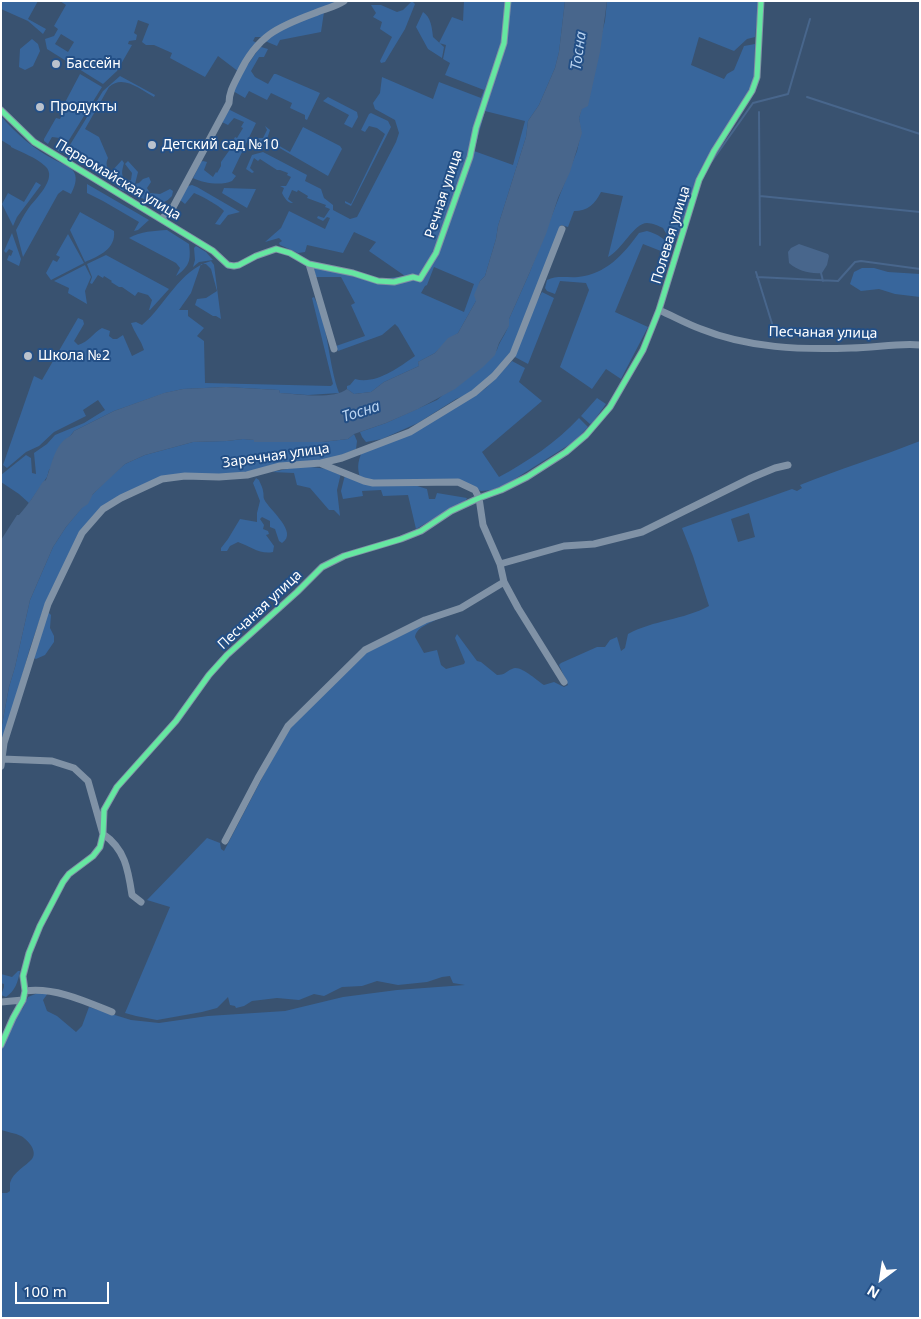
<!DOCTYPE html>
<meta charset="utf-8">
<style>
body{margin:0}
#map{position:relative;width:921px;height:1319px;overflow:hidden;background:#395270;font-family:"Noto Sans",sans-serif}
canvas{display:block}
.frame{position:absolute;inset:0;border:2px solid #fff;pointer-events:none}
.north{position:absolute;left:856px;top:1254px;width:50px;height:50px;-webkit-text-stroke:4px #234f86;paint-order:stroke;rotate:211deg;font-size:14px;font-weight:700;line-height:20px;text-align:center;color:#fff}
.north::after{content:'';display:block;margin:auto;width:18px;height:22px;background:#fff;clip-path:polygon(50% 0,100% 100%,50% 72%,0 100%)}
.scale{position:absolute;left:15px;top:1282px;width:94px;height:22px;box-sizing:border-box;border:2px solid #fff;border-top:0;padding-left:6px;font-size:15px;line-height:18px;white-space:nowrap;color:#fff;-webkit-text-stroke:4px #234f86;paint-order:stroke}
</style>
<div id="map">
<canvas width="921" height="1319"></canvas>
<div class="frame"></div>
<div class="north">N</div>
<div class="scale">100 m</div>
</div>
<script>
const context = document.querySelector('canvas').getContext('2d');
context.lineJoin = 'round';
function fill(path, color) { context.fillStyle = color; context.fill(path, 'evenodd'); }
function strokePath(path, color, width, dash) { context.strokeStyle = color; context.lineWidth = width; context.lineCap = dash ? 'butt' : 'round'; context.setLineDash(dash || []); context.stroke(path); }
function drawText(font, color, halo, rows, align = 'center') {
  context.font = font + ' "Noto Sans",sans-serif'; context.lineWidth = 4; context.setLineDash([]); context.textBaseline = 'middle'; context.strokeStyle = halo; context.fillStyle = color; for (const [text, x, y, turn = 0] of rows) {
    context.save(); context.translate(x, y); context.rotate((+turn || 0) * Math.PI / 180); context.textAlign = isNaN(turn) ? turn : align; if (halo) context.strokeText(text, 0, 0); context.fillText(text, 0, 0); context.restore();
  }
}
const green = new Path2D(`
 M1,1H38L28,19L46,29L43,34L28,21L1,9Z
 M60,1H341L262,37H255L253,41L257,43L239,72L218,56L205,77L170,58L172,53L154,45H146L142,42L149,24L138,20L134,33L137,35L136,40L129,41L128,44L132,45L117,71L103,84L47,49L45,39L54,36L58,29L54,26L66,5ZM61,34L74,42L68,52L55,44Z
 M412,1L415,4L405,29L385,62L381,63L380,61L392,37L380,29L382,22L373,17L376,13L371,5H381L397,12L403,10Z
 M464,1H565L559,52L555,68L539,105L528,121L526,137L498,226L496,239L485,276L480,281L476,301L458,333L447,341L435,353L418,362L419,366L384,382L371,392L354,394L347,389V386L350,385L355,379C375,385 398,368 415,356L398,327L395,324L382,335L338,351L336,346L365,336L351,305L355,303L341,277H316L312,262L382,279L405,276L369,251L376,242L354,232L343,253L307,245L305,252L298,253L280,245L279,243L282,241L279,238L265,242L281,228L289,211L325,229L330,218L327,217L323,221L317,218L318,216L324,218L330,209L325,207L326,205L307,198L308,196L298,190L297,192L292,190L288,199L293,203C288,204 284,197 282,193L284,188L280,186H286L291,177L287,175L288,173L280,170H277L260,159L258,161L254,158L250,168L254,172L252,173L246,169L252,155L263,152L307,175L305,181L321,189L324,198L333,205V210L350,219L357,217L396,142L399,133L395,120L375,109L373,103L380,93L382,77L433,99L439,82L481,98L484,90L445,75L450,63L443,59L446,45L439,43L452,17L463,21ZM485,111L525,121L513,165L474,151ZM434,267L474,284L464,312L421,293L425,286L427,285Z
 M607,1H759L755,37L747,39L734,51L699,37L691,65L724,79L727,74L734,70L744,46L755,44L754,76L750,89L702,167L690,198L677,238C670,239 666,234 663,228C659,226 652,223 647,223C634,223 622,250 608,257L623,196L601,192C595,204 588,211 574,211L568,227L561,225L543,276L511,352L492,375L471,393L456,399L418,423L382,439L366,442L362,437L360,432L386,423L437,400L497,350C500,339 510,330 509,319L529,274L577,151L581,133L579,118L605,21Z
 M324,12L321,32L280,40L277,46L265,41L276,31Z
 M423,12C431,17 432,28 433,37L444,47L442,58L428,49L416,27Z
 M32,39L38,44L40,51L33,66L25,70L19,67L20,49Z
 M261,47L268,49L264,57H259L251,71L255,77L268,84L274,74H276L320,93L307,120L305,119V115L290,108L292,103L271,93L267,100L249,91L245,98L233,91L243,69C250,65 254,53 261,47Z
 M80,74L102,87L61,153L54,148L60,138L52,137L48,144L44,141V139L56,118L60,119L64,111L61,110Z
 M120,76L155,95L154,97C141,90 123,74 109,87L85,129L99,137L108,158C105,164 107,168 111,172L122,160L124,163C122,171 120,176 127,181L131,180L132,173L125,164L128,161L138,172L135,184L139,183L143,179L149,177L151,182L147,188L150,193L160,194L170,189L173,191L172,196C159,210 151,200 135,196L134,190L127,192L121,190L111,181L65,153L103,91Z
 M328,97L357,112L358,117L352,128L344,124L349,115L323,101Z
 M228,109L256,123L232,173L236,176L232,181C221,186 203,183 193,178L201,162L203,161L207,162L204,170L213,177L216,172L217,173L221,166V162L231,148V145L235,137L237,138L243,128L241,127L244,122L234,118L228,125L222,122Z
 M371,113L388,121L391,127L351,206L345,203V201L351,204L385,134L377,128L369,126L365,132L361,130L369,114Z
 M1,116C17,135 34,149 55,160C61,163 71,167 74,172C78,179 74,188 71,194L63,190L58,194L23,257L16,230C20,223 23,216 28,209C34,200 59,178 45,166C35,157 23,153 11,147V146L1,140Z
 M265,126L270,130L267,139L290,152L303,127L340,146L342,149L328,176L264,139L261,143L258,138H263L267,130Z
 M36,182L41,185L17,217L13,226L2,204L8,193L24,202Z
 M87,184L149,220L138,230L134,231L139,222L103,201L87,193Z
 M192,185L197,187L240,212L228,215L220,225L215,224L224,211C220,206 200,195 194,193L185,204L180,200L188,186Z
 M224,188L256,189L247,208L222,193Z
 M80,212L114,231C116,249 99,256 85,262L70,230Z
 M167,230L189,244C191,260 190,266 176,276L180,268L176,263L129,238C141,231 154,231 167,230Z
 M647,231C658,234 665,239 672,248L671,255L643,244L615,312L648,327L621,379L606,369L592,389L560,367L589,290L586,283L560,281L555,294L547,291L545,288L547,280C557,275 567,278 578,277C606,274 623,255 639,233Z
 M12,233L21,259L19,266L7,260L9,255L11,256L13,251L9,249L6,253L4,251Z
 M68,234L84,263L51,280L46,273L53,260L57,262L60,257L56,255Z
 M196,246L206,252L213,260L199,262L193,267L195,260L194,248Z
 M106,255L169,289L150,310H149L152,300L148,295L138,292L135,296L122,287H119L111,282L112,281L104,276L103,278L98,275L92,284L90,283L92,277L87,264Z
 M211,261L214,265L221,319L216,316H213L195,305L197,299L206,298L217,291L211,269L206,264H201L191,293L179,310H188V316L204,328L197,336L204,341L205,383L331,386L333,384L312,298L314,297C329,327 328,363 339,393L308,395L280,393L279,390L226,387L183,389L165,393L114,411L74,431L53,459V465L49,470L47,477L29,503L19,494L1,482V475L26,455L31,458L32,473L36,474L34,453L47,444L55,435L84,423L105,410L98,400L83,410L86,416L54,432L39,446L26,452L7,468L3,465L34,376L42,380L78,318L83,320L84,324L74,341L78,345C89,342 93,333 102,328L110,331L109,336L113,339H117L123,335L132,356L144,350C141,340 135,334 131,323L136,322L142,325C166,305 179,270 211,261Z
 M85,265L91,277L85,291L87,304L68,293L69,288L54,281Z
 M862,268H874L888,272L920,274V297L895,294L879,289L861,291L850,284L854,272Z
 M542,292L554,298L528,364L515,357L534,306Z
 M512,361L525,368L519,382L542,401L482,452L499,477C527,462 557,442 579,418L588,427L575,441L507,484L492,490L481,491L461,482L374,481L360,477C357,468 358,462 361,454L473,397L486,388Z
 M597,398L606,404L593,422L590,424L581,416Z
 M354,434L357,441L356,449L339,456L320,461L242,474L162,476L90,519L44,607L30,648L1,750V730L9,687L15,667L30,600L53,547L66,527L93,494L110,477L125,464L145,455L193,442L227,441L243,439L254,440V442H322L348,439Z
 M920,441V1318H1V1193H7L10,1191C10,1188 10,1186 10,1183C13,1172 26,1166 32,1159C38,1151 28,1140 21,1136C15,1133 7,1132 1,1130V1050L14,1019L23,1008L28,997L40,992L48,993L43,1000L47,1011L57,1016L76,1032L82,1026L89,1007L131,1020L159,1023L208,1016L285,1011L343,997L397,990L465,985L453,983L450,976L442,977L427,982L398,985L377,981L362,986L342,987L324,996L314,994L299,1000L277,998L252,1001L244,1006L236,1008L235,1006L230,1005L228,997L217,1008L202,1012L157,1020L136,1016L125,1013L170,907L147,900L207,838L220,843L221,849L224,851L284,736L298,717L365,652L420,622L439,618C430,624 417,626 415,637L424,653L437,650L441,665L446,669L464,664L465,662L455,638L457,634L477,661L481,662L497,675C505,675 505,672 512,669C520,664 537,681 544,685L554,682L564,687L568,685L559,665L561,663L597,647H605L610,640L617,637L621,651L625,648L628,634C654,620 683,620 709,606L693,556L682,528L792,489L797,491L802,488L800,485C839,469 880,457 920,441ZM749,513L755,537L738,542L731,519Z
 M302,466L328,469L341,473L337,490L340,516L334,510H329L310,488L297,485L294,473L272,472Z
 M345,475L359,482L414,485L427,489L429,499H435L437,493L467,498L466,500L416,529L408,495L383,496L381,490L362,491L363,496L343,499L341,491Z
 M256,478L259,480C260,483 263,488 263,491C264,494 263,497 264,499C269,510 299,532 282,543L279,541L275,529L270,527V521L262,517L260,519L264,525L263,529L268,531L269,534L266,535L274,546L273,552C261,555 249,546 238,542L230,546L227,551H221V548L228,539L240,519L257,522V513L260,501L253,483Z
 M48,612L51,615L50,628L54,636V642L45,655L36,659L34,658Z
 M18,971H20C18,982 15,991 6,997L1,995L4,987V984L1,983V974L12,977Z`);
const water = new Path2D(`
 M565,1H607L600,52L588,106L582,109L579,118L582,133L570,172L558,198L546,234L529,274L509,319V326L499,343L495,355L483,367L455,389L418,409L386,423L354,434L348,439L322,442H254V440L243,439L227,441L193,442L145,455L125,464L93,494L88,504L82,508L66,527L53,547L30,600L15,667L9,687L1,730V540L17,515H19C28,505 35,494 42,483C46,478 45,483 47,477C51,466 54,450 63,441C67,437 71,437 74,431L114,411L164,393L183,389L226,387L279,390L280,393C297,394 333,400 347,389L354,394L371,392L384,382L419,366L418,362L435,353L448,338L458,333L476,301L474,295L480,281L485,276L496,239L498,226L526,137L528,121L539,105L555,68L559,52Z
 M799,244L828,254L829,256L827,265L822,273C810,274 798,271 789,263L788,252L791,248Z`);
const stream = new Path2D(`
 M807,97L920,134
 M759,112L760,245
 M712,161L753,103L788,94L810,19
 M760,196L920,212
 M756,272L774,330
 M821,273L823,281
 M757,277L838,281L855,262L861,261L920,269`);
const minor = new Path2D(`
 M1,110L34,142L213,251L228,265L234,266L239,265L256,256L276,249L290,253L309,264L353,273L378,281L394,282L413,277L420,279L436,253L470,157L476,128L504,43L508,1
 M161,219L171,211L229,103C229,92 234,84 239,74C257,36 277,27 315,13C324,9 335,7 344,1
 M309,264L334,349
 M659,310C673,316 687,324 701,329C748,348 801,350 851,348C874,348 897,343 920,345
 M322,464L364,481L373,483L458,482L475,490L479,498L483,525L500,564L504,582L518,608L564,682
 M500,564L564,546L594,544L642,532L751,478L775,468L788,465
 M2,759L52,761L74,768L88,781L103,834C125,849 128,869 132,895L141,902
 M1,766L4,743L48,604L82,533L103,509L121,498L162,479L185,476L219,477L247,475L280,466L321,463L342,458L410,432L474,393L494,376L513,354L562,229
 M225,841L258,778L288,726L365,650L425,620L461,608L504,582
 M25,991C55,987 85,1001 112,1012
 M1,1002L23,1000
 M1,1045L13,1018L23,1000L25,991L23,976L29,953L40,926L63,882L69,874L93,856L100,847L103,834L104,810L117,787L176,721L209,675L227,655L297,592L322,567L344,556L401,539L421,531L451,511L479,498L501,490L527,477L566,452L586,435L610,407L643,350L659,310L699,180L714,151L752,91L757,77L761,1`);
const cycleway = new Path2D(`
 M1,110L34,142L213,251L228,265L234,266L239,265L256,256L276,249L290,253L309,264L353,273L378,281L394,282L413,277L420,279L436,253L470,157L476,128L504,43L508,1
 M1,1045L13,1018L23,1000L25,991L23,976L29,953L40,926L63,882L69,874L93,856L100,847L103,834L104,810L117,787L176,721L209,675L227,655L297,592L322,567L344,556L401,539L421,531L451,511L479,498L501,490L527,477L566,452L586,435L610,407L643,350L659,310L699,180L714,151L752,91L757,77L761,1`);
const markers = [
 [56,64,5,"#bac2cd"],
 [40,107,5,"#bac2cd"],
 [152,145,5,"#bac2cd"],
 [28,356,5,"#bac2cd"]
];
const poiNames = [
 ["Бассейн",66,64],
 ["Продукты",50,107],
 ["Детский сад №10",162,145],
 ["Школа №2",38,356]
];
const streetNames = [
 ["Первомайская улица",118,180,31],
 ["Речная улица",444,194,-72],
 ["Полевая улица",671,235,-73],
 ["Песчаная улица",823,333,1],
 ["Заречная улица",276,456,-8],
 ["Песчаная улица",260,610,-43]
];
const waterNames = [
 ["Тосна",579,51,-82],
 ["Тосна",361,412,-18]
];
fill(green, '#38669c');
fill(water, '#48668c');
strokePath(stream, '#48668c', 2);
strokePath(minor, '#8092a6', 7);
strokePath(cycleway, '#66e7a1', 5);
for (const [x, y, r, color] of markers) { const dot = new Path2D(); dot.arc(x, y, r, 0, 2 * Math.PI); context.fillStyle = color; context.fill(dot); strokePath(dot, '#234f86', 2); }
drawText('14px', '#fff', '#234f86', poiNames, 'left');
drawText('14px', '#fff', '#234f86', streetNames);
drawText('italic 15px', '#b9d3f0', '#234f86', waterNames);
</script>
